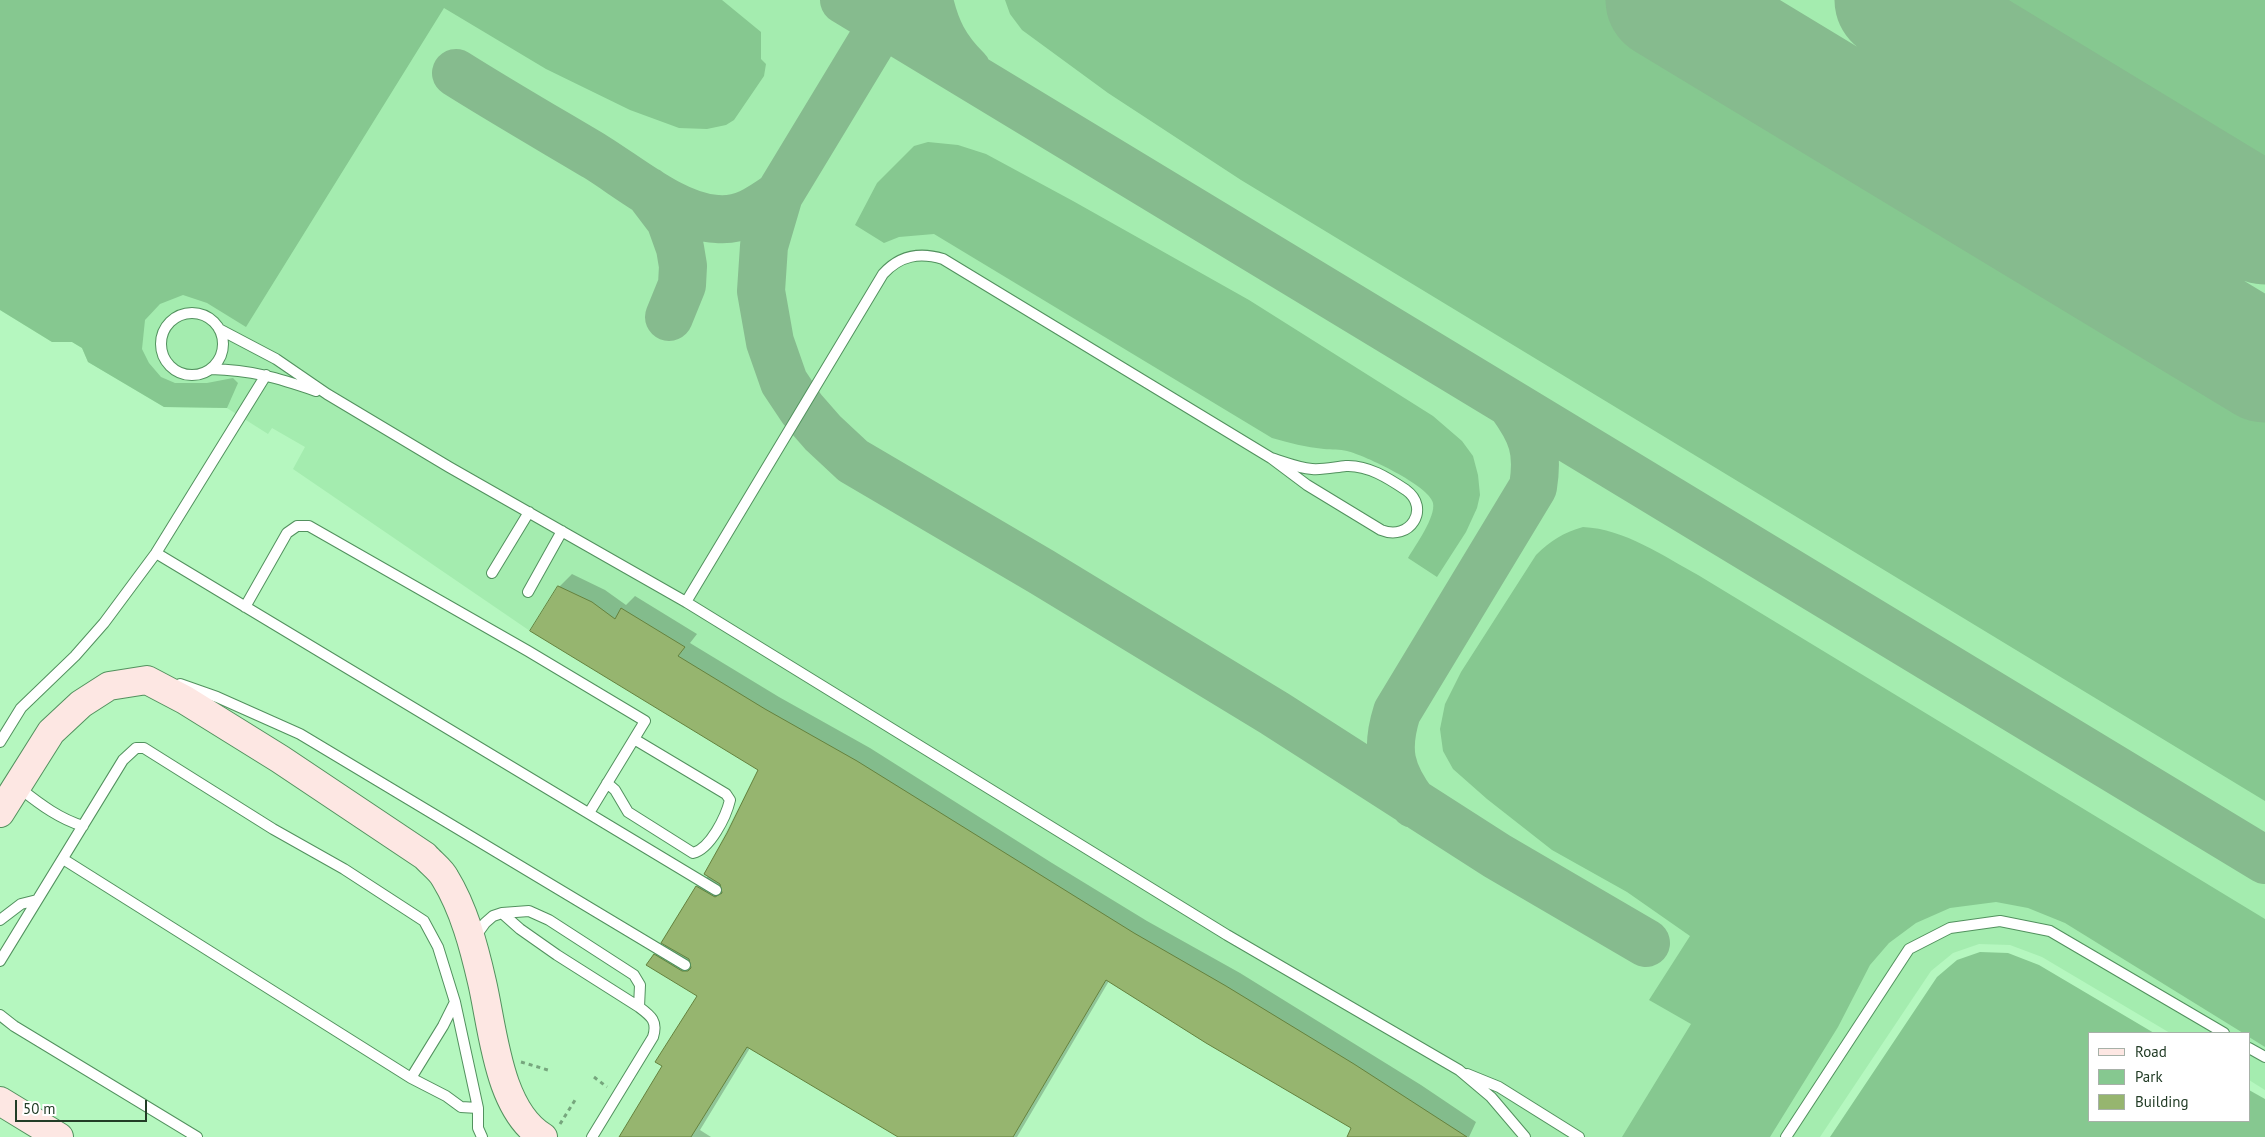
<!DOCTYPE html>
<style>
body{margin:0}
#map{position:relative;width:2265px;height:1137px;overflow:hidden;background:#b5f7bf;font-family:"PT Sans",sans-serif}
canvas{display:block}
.legend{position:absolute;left:2088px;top:1032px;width:162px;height:90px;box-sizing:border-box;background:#fff;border:1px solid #a7b1a8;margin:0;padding:6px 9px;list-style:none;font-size:15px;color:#223c26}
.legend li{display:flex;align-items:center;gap:10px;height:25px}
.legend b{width:25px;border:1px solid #a7b1a8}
.scale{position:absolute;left:15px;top:1100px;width:132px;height:22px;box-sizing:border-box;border:2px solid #223c26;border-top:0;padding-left:6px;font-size:15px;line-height:18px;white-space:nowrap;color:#223c26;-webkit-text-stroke:4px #fff;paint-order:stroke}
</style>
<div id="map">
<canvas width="2265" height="1137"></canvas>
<ul class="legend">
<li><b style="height:6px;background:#fde7e3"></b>Road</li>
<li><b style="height:14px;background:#86c890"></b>Park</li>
<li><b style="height:14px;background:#96b56f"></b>Building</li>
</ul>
<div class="scale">50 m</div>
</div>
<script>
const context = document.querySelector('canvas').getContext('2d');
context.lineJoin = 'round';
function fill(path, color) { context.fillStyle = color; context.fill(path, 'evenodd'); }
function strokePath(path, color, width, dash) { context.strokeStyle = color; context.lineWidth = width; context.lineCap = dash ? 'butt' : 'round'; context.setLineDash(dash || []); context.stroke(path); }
const built = new Path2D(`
 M0,0H2265V1090L2249,1080V1033H2170L2042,957L2010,945L1979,944L1953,953L1931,971L1820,1137H1347L1351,1128L1206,1043L1106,980L697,996L646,965L707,869L758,769L530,631L293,469L305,447L272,428L268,434L227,408L164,407L88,362L82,348L72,342H52L0,310Z`);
const green = new Path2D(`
 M0,0H722L761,32V59L766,64L764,76L734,120L726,125L707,129L679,128L630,110L546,69L444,8L246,327L207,303L183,295L160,304L145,320L142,349L149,363L161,377L175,383H207L233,378L238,383L227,408L164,407L88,362L82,348L72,342H52L0,310Z
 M1005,0H1625L2265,389V801L1241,180L1108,93L1022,30L1010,14Z
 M1932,0H2265V201Z
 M928,142L958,145L986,154L1073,201L1249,300L1433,416L1462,441L1473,456L1478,475L1480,495L1477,508L1466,532L1437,577L1408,558C1415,546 1436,517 1433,503C1430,486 1364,455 1347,451C1340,449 1332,450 1324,449C1306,447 1289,443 1272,438L934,234L899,237L884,243L855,225L877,183L914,146Z
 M1583,527C1625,529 1663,556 1698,575L2265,919V1047L2249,1037V1033H2243L2065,923L2028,908L1996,902L1950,908L1916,923L1889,943L1870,965L1838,1027L1770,1137H1622L1691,1024L1649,1000L1690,936L1627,892L1552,850L1487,799L1453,769L1443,751L1440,729L1445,704L1461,672L1536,555C1551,540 1563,533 1583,527Z
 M1980,952L2008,953L2039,965L2154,1033H2089V1121H2249V1090L2265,1099V1137H1830L1937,977L1957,960Z`);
const shadow = new Path2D(`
 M572,574L605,590L626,605L635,596L697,634L690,643L779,697L870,748L1052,863L1147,921L1240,973L1421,1085L1476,1122L1469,1137H1349L1352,1127L1109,981L1017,1137H899L750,1048L700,1130L711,1137H621L664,1066L699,996L655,955L666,944L697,887L708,876L760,769L559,587Z`);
const taxiway = new Path2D(`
 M844,0L2265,860
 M897,0L779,195L764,246L761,291L770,342L784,382L802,409L823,433L853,461L1042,572L1274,713L1497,856L1646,943
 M929,0C936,30 945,48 967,70
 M456,73C502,102 549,129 596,157C630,178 676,217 717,219C742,221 759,209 779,195
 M648,191L670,220L680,248L683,266L682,285L669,317
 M1414,804C1390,772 1385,750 1397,712L1533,487C1539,450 1532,433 1511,404`);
const runway = new Path2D(`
 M1665,0L2265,363
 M1894,0L2265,225`);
const building = new Path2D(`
 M558,586L592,602L615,619L621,608L685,647L678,656L765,709L857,761L1134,933L1226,986L1354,1064L1467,1137H1347L1351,1128L1206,1043L1106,980L1013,1137H898L747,1047L691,1137H619L662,1066L655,1062L697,996L646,965L654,954L682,971H688L691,968L689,959L661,943L696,886L715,897L722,893L720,884L704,874L727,833L758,770L530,631Z`);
const path = new Path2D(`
 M521,1062L548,1070
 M594,1077L607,1087
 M560,1124L577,1097`);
const lane = new Path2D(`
 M161 344a31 31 0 1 1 62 0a31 31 0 1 1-62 0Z
 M219,329L276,359L327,394L449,467L686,602L1227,935L1459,1070L1491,1097L1525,1137
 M211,369C252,370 278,378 316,391
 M1271,458C1284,462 1298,468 1312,469C1323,470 1335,467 1346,466C1368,465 1388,478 1406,490C1431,508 1410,542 1381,530L1307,485Z
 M156,553L716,890
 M492,573L529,512
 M528,592L562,531
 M686,602L883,274C900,255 920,252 943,259L1271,458
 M245,607L287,533L297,526H309L528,651L645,721L589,813
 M180,684L217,697L300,734L685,965
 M0,742L21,708L75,656L104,623L156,553L266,375
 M607,783L615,790L628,812L693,853C710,849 726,817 730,800L726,794L634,739
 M21,784L22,790C41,805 60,819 83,826
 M63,859L411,1078L446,1096L461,1107L478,1108
 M502,913L520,929L557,955L639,1007C651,1016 658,1021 653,1037L592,1137
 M0,920L21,904L37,900
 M475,937L485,923L493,916L502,913L529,911L549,920L634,975L640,985L639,1007
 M0,961L123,760L136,748H144L273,829L344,869L424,921L438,947L455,1002L478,1108V1128L482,1137
 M0,1015L14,1026L197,1137
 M2249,1048L2265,1057
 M1467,1074L1499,1087L1579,1137
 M411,1078L443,1026L455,1002
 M1786,1137L1909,949L1950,928L2000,921L2050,931L2224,1033`);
const secondary = new Path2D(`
 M0,813L51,732L81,704L109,686L147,680L185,700L280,759L425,856C431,863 441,870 445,878C464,909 474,947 482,982C493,1029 498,1110 543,1137
 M0,1101L59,1137`);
fill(built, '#a4ecaf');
fill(green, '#86c890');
fill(shadow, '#0003');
strokePath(taxiway, '#86bb8e', 48);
strokePath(runway, '#86bb8e', 119);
fill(building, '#96b56f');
strokePath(building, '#65823e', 1);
strokePath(lane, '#52915e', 12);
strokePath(secondary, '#52915e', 30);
strokePath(path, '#76a67d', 3, [4, 4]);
strokePath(lane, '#fff', 10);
strokePath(secondary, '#fde7e3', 28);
</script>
